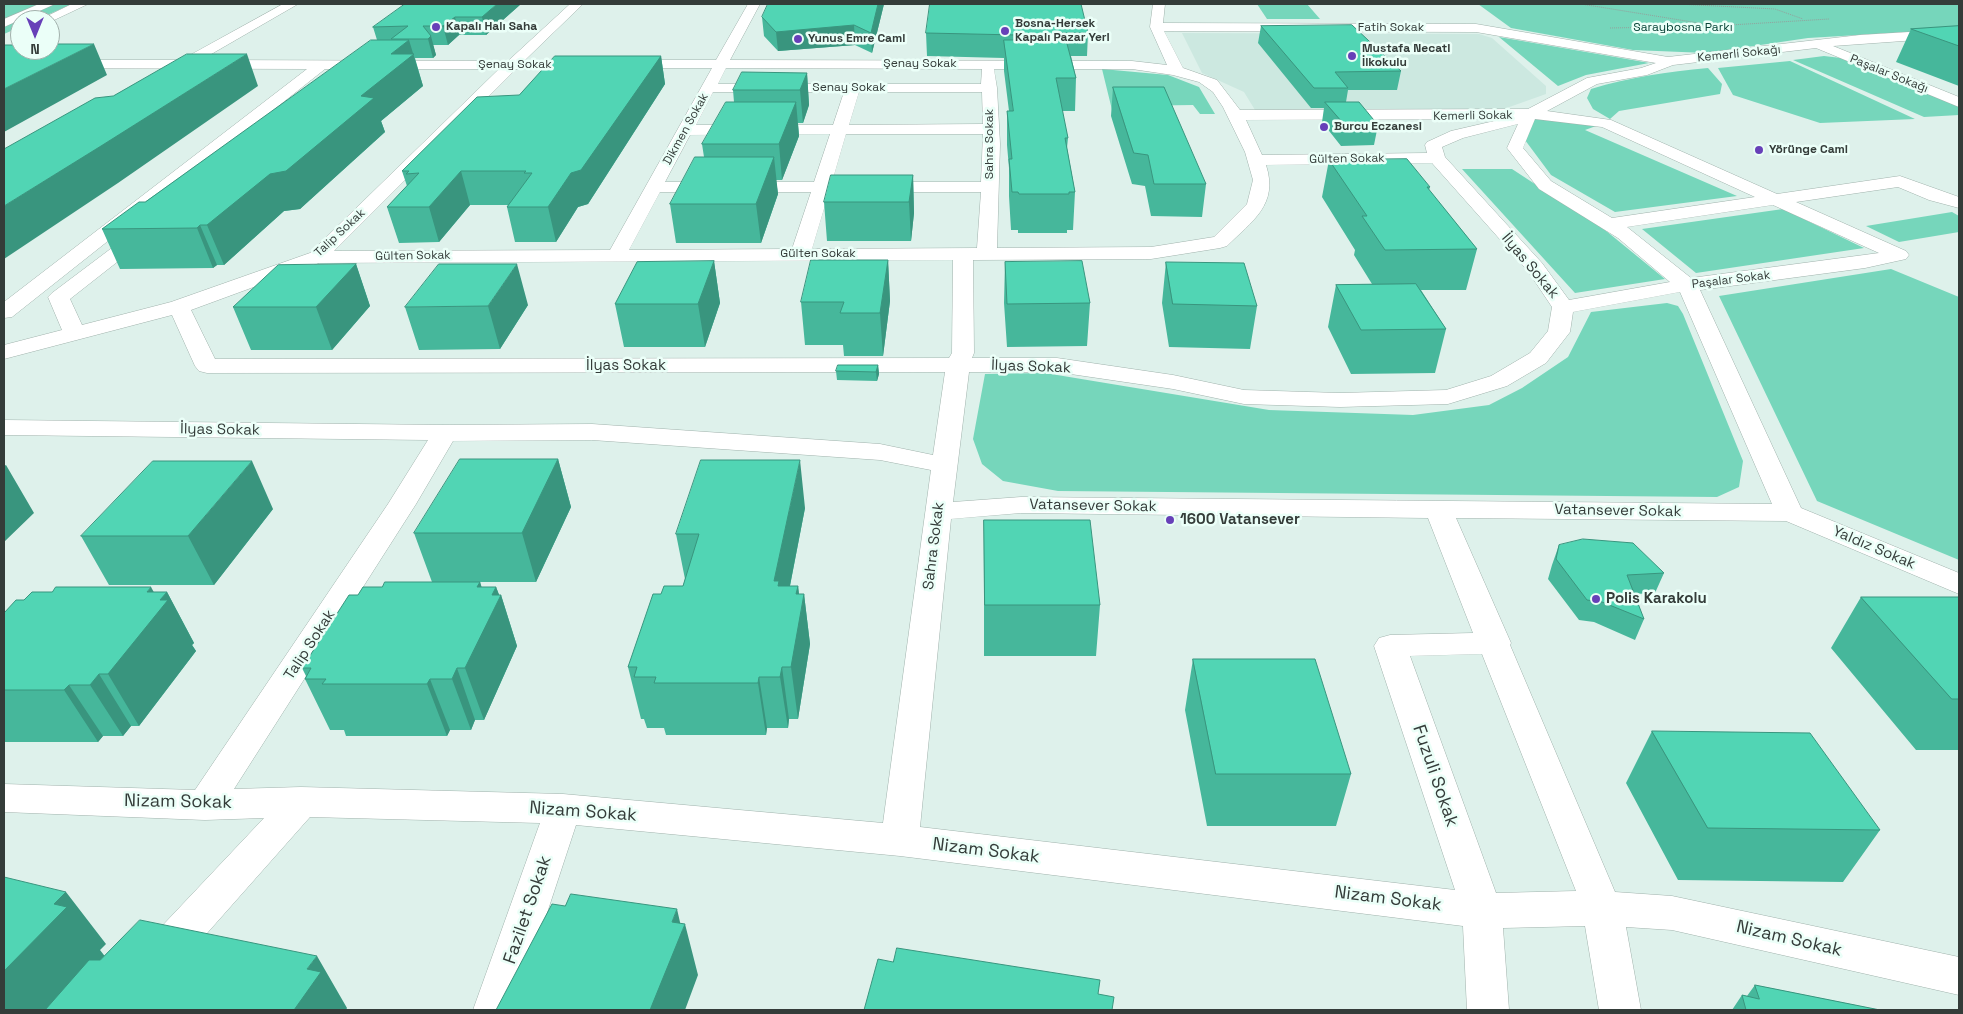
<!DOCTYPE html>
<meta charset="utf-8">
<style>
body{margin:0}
#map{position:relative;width:1963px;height:1014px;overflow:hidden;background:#def1eb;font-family:"Space Grotesk",sans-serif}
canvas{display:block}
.frame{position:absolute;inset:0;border:5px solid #343c39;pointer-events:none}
.north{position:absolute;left:10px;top:10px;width:50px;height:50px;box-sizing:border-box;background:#ebfff8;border:1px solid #a2b1ac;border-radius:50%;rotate:180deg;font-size:14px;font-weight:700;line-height:20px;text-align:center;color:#343c39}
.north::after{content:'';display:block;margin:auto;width:18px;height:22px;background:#6740b8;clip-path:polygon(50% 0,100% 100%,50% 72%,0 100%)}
</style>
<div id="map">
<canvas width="1963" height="1014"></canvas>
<div class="frame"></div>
<div class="north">N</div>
</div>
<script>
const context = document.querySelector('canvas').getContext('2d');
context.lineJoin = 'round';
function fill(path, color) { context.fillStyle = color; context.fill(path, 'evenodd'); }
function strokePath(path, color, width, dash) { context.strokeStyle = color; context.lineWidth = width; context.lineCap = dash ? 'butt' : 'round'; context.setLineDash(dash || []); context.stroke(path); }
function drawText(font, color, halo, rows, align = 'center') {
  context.font = font + ' "Space Grotesk",sans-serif'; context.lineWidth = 5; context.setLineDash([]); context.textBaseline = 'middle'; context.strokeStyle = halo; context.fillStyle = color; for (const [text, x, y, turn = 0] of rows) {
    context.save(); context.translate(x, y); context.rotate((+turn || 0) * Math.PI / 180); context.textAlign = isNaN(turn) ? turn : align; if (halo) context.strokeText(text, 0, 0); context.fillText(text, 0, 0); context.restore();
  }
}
const built = new Path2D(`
 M1182,33L1479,34L1492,38L1546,86V94L1501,110H1255L1244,92L1202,73Z`);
const green = new Path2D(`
 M4,4H72L36,20H20V27L4,34Z
 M1257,4H1307L1320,19H1267Z
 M1478,4H1959V29L1808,38L1706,53L1633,50L1511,28Z
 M1499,37L1644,62L1649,63L1586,75L1558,86Z
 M1824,56L1841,58L1959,106V115L1924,117L1793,60Z
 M1790,61L1915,119L1820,123L1733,95L1718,68Z
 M1708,68L1722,84L1720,94L1619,111L1610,119L1593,109L1587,98L1591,89C1630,77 1667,72 1708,68Z
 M1102,69L1168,75L1199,87L1215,114H1200L1193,105L1122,106L1113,114Z
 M1545,118L1596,126L1585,130L1737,196L1615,212L1551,175L1525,140L1533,119Z
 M1462,169H1512L1605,230L1665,279L1575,293Z
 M1783,209L1864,248L1696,273L1642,229Z
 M1952,212L1959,216V232L1899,242L1866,226Z
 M1891,269L1959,297V560L1817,501L1719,296Z
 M1667,303L1678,306L1683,314L1743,461L1739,487L1717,497L1058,491L1003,481L982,464L973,439L985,374L1045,373L1269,410L1413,415L1489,405L1522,388L1568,357L1591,312Z`);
const path = new Path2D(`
 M1581,4L1711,25
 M1677,4L1775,9L1803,19
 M1610,28L1714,26L1829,19`);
const minor = new Path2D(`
 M39,4H55L4,27V19Z
 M72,4H88L50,22V20H39Z
 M283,4H298L201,60L508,61L570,4H583L524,61H584L591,65L589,68L516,69L334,251L610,250L712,68H625L618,64L625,60H716L748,4H760L730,60L1132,61L1167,65L1150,27L1153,4H1165L1163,23L1476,24L1668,57L1860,35L1959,29V37L1833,46L1959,97V107L1816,48L1673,65L1647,75L1597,84L1547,111L1611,120L1777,194L1900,176L1959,197V208L1929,200L1898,187L1796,202L1906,251L1909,255L1906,259L1865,268L1700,290L1801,508L1959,573V594L1786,521L1456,518L1511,643L1510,645L1615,892L1672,896L1959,957V995L1672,930L1626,927L1641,1010H1599L1585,926L1503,928L1509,1010H1467L1463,926L900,856L576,825L515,1010H473L540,823L310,817L139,1010H90L96,996L264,818L205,820L4,812V784L195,790L388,504L428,440L4,435V420L445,425L592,424L880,444L933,455L945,372L207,373L199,371L195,366L172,315L4,359V345L62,330L48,297L52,293L137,229H151L154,233L70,299L82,325L171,302L310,253L499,69H325L12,317L4,318V302L307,69L4,68V60H181ZM1164,31L1476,32L1656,63L1641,68L1587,78L1528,109L1240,110L1217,80L1183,68ZM726,68L982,69L981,84H718ZM994,69H1132L1173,75L1199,82L1213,92L1223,107L1245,152L1253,180L1247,204L1214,237L1151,247L997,248L1000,144L997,88ZM713,92H844L833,125H696ZM859,92H982L983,124L849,125ZM1503,119L1451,131L1427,142L1425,145L1427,153L1262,155L1246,120ZM1535,119L1602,127L1755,197L1612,218L1551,181L1523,148ZM1518,124L1507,148L1539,189L1618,238L1670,282L1569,300L1542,263L1445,157L1442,147L1463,138ZM830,134L814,182H665L690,135ZM846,134H983L981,182H832ZM1432,163L1528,271L1552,307L1548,331L1530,353L1491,376L1446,390L1340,393L1244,390L1173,375L1057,358H972L974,353L973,260L1151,259L1220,248L1227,246C1252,221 1279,205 1266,165ZM660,192H811L792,249L629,250ZM829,192H981L977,248L812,249ZM1773,205L1879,253L1691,278L1627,227ZM953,260L952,353L949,358L215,359L191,310L319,263ZM1680,292L1772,504L1021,497L953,502L969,372H1057L1173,389L1244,404L1340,407L1448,404L1507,386L1546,363L1570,332L1573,312ZM592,440L880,460L931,470L883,823L563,794L301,787L234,789L416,504L453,441ZM1021,513L1428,518L1473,633L1390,635L1379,638L1374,646L1455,890L920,827L951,519ZM1482,654L1576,891L1496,893L1410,656Z`);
const wall = new Path2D(`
 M521,4L486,35H459L448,45H433L436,55L433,58H415L423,86L381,121L385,132L300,209L284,211L224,265H217L213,268L120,269L102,229L145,202L377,40L373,27Z
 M884,4L872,53L855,45L778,51L764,36L762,17Z
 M1261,26L1401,71L1397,90H1348L1346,102L1378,125L1374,145L1341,146L1322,122L1324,108H1311L1258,43Z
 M1959,26V86L1896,62L1911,29Z
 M926,33H1088L1087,56H1071L1076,78L1075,111H1062L1068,138L1067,148L1075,192L1073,230H1067V233H1018V230H1011L1009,196V168L1007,145V111H1009L1004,71V58L927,56Z
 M661,56L665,84L588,204L578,207L556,242H515L507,207L508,205H470L439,242L399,243L387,207L407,186L402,171L519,95Z
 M807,73L809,105L803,123H798L799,136L782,180H776L778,194L761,243H676L670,204L704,157L702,144L734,102L733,90Z
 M1113,87L1206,184L1202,217L1151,216L1145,186L1132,184L1111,116Z
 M1329,160L1430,187L1429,190L1477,249L1466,290H1421L1446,329L1435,373L1351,374L1328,327L1336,285L1372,284L1354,255L1355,250L1322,197Z
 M913,175L914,213L911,241H827L824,202Z
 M888,260L890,301L883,356H844L843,345H805L801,302Z
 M714,261L720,303L705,347H624L615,304Z
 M1005,262L1090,303L1087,346L1007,347L1004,303Z
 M1166,262L1257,306L1250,349L1169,347L1162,303Z
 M356,264L370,306L332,350H251L233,307Z
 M528,305L500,349L419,350L405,307Z
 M878,365L879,374L877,381L837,380L836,371Z
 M558,459L571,507L536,582H480L481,587H496L499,595H501L517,646L484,720H475L471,730H450L447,736H346L344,730H330L305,679L306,676L302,668L358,595L382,587L432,582L414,533Z
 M805,508L790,586H798L799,594H804L810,644L798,719H789L788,728H767L766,735H666L664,728H647L644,719H641L628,667L661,594L683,586L685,579L676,534Z
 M273,509L214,585H109L81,536Z
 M984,520L1100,605L1096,656H984Z
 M1559,545L1664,573L1655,593L1634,594L1644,619L1635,640L1594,622L1579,620L1548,579L1552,565Z
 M52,592H167L194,643L192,645L196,651L139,726H131L123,736H103L98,742H4V613L24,600Z
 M1861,597H1959V750H1916L1831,648Z
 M1193,659L1351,774L1336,826H1207L1185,710Z
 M1652,731L1880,830L1843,882L1678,880L1626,783Z
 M1755,985L1880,1010H1732L1742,995L1747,996Z`);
const shadedWall = new Path2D(`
 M497,4H521L486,35L482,17Z
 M878,4H884L872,53L871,33Z
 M455,17L459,35L448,45L443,26Z
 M854,25L855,45L778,51L776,32Z
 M431,36L436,55L433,58L428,39Z
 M409,40L423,86L381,121L385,132L300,209L284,211L224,265L207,225L361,96L391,54Z
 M94,44L107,75L4,132V89Z
 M247,54L258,86L118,183L4,259V206Z
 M661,56L665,84L588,204L578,207L556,242L548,207L571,173Z
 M807,73L809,105L803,123L800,90Z
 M796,102L799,136L782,180L779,144Z
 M774,157L778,194L761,243L756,204Z
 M461,171L470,205L439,242L429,207Z
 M913,175L914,213L911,241L909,202Z
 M200,225L217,265L213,268L197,228Z
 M888,260L890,301L883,356L880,313Z
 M714,261L720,303L705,347L698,304Z
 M356,264L370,306L332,350L316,307Z
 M517,264L528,305L500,349L488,306Z
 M878,365L879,374L877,381L876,372Z
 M558,459L571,507L536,582L522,533Z
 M800,460L805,508L784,616L774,581Z
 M252,461L273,509L214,585L188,536Z
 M6,465L34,513L4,542V466Z
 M480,582L491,615L492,595L496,587L500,597L501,595L517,646L484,720L465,668L477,587Z
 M798,586L801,613L804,594L810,644L798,719L791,667L796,594Z
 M151,587L162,607L160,600L167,592L194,643L192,645L196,651L139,726L108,674L147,592Z
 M782,667L789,719L788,728L780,677Z
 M457,668L475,720L471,730L452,679Z
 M99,674L131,726L123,736L90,685Z
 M759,677L767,728L766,735L758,683Z
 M430,679L450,730L447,736L427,684Z
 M69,685L103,736L98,742L64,690Z
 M66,892L106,944L100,950L107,959L60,1010H4V971L54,904Z
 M677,909L682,931L685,924L698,975L685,1010H650L672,922Z
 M317,956L347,1008L346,1010H294L307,969Z`);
const building = new Path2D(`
 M405,4H497L482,17H455L443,26H423L431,36L428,39H391L408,26L373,27Z
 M768,4H878L871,33L854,25L776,32L762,17Z
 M930,4H1081L1088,33H1062L1063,36L926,33Z
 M1352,25L1401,71L1335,72L1348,88H1314L1261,26Z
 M1959,26V46L1911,29Z
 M371,40H409L391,54H414L361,96L374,98L286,171L270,174L207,225H200L197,228L102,229L139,202H145Z
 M1004,40H1066L1076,78H1056L1068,138H1065L1075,192H1069V194H1019L1018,192H1012L1009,159H1012L1007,111H1013Z
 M50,44H94L4,89V45H20V50H50Z
 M187,54H247L101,146L4,206V149L95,98L113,96Z
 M555,56H661L581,170L571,173L548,207H507L532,173H524L526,171H461L429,207H387L419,173L406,174L409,171H402L477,97L519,95Z
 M742,72L807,73L800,90H733Z
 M1113,87H1164L1206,184H1154L1148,155L1134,153Z
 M726,102H796L779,144H702Z
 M1325,102H1359L1378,125H1345Z
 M695,157H774L756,204H670Z
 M1407,159L1430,187H1427L1477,249L1385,250L1362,216H1367L1329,160Z
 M831,175H913L909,202H824Z
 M811,260H888L880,313H840L844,302H801Z
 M714,261L698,304H615L637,262Z
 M1082,261L1090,303L1007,304L1005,262Z
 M1166,262L1244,263L1257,306L1173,304Z
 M356,264L316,307H233L278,265Z
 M439,264H517L488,306L405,307Z
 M1416,284L1446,329L1361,330L1336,285Z
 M838,365H878L876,372L836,371Z
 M460,459H558L522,533H414Z
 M701,460H800L774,581H779L778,586H798L796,594H804L791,667H782L780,677H759L758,683H654L656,677H634L637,667H628L653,594H661L664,586H683L699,534H676Z
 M153,461H252L188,536H81Z
 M984,520H1090L1100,605H985Z
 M1583,539L1633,543L1664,573L1627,575L1644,619L1602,602L1587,600L1556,559L1559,545Z
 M385,582H480L477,587H496L492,595H501L465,668H457L452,679H430L427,684H322L326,679H305L311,668H302L349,595H358L363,587H382Z
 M56,587H151L147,592H167L160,600H168L108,674H99L90,685H69L64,690H4V613L16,600H24L32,592H52Z
 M1861,597H1959V699H1952Z
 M1193,659H1315L1351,774H1216Z
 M1652,731L1810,733L1880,830L1708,828Z
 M4,877L66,892L54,904L67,907L4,971Z
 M571,894L677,909L672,922L685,924L650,1010H496L552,904L565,906Z
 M140,920L317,956L307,969L321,972L294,1010H45L89,960H100Z
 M897,948L1100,980L1098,994L1114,997L1112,1010H864L878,959L893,962Z
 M1755,985L1880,1010H1746L1742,995L1759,999Z`);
const markers = [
 [436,27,5,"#6740b8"],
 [1005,31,5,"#6740b8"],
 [798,39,5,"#6740b8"],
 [1352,56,5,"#6740b8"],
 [1324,127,5,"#6740b8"],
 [1759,150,5,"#6740b8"],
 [1170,520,5,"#6740b8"],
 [1596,599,5,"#6740b8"]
];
const farPoinames = [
 ["Bosna-Hersek",1015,24],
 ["Kapalı Pazar Yeri",1015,38],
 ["Kapalı Halı Saha",446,27],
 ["Yunus Emre Cami",808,39],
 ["Mustafa Necati",1362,49],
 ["İlkokulu",1362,63],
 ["Burcu Eczanesi",1334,127],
 ["Yörünge Cami",1769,150]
];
const farStreetnames = [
 ["Fatih Sokak",1391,28],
 ["Kemerli Sokağı",1739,54,-6],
 ["Şenay Sokak",920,64],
 ["Şenay Sokak",515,65],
 ["Paşalar Sokağı",1889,74,22],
 ["Senay Sokak",849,88],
 ["Kemerli Sokak",1473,116,-1],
 ["Dikmen Sokak",686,129,-61],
 ["Sahra Sokak",990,144,-90],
 ["Gülten Sokak",1347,159,-1],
 ["Talip Sokak",340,233,-43],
 ["Gülten Sokak",818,254],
 ["Gülten Sokak",413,256,-1],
 ["Paşalar Sokak",1731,280,-7]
];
const farParknames = [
 ["Saraybosna Parkı",1683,28]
];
const streetNames = [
 ["İlyas Sokak",1530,266,50],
 ["İlyas Sokak",626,366],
 ["İlyas Sokak",1031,367,2],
 ["İlyas Sokak",220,430,1],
 ["Vatansever Sokak",1093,506,1],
 ["Vatansever Sokak",1618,511,1],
 ["Sahra Sokak",934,546,-83],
 ["Yaldız Sokak",1874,548,23],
 ["Talip Sokak",310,645,-57]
];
const poiNames = [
 ["1600 Vatansever",1180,520],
 ["Polis Karakolu",1606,599]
];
const nearStreetnames = [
 ["Fuzuli Sokak",1435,776,71],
 ["Nizam Sokak",178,802,1],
 ["Nizam Sokak",583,812,4],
 ["Nizam Sokak",986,851,7],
 ["Nizam Sokak",1388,899,7],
 ["Fazilet Sokak",528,910,-71],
 ["Nizam Sokak",1789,939,13]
];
fill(built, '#cce8e0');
fill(green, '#76d6bb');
strokePath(minor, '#a0b2ac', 1);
strokePath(path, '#93a19c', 1, [1, 1]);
fill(minor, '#fff');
fill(wall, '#46b79b');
fill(shadedWall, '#39957e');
fill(building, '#51d5b4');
strokePath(building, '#39957e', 1);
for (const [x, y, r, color] of markers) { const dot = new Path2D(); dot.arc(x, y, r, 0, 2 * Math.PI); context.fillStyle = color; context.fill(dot); strokePath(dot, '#ebfff8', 2); }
drawText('bold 12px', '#343c39', '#ebfff8', farPoinames, 'left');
drawText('12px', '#343c39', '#ebfff8', farStreetnames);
drawText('12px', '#084437', '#ebfff8', farParknames);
drawText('15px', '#343c39', '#ebfff8', streetNames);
drawText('bold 15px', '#343c39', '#ebfff8', poiNames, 'left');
drawText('18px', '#343c39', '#ebfff8', nearStreetnames);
</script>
